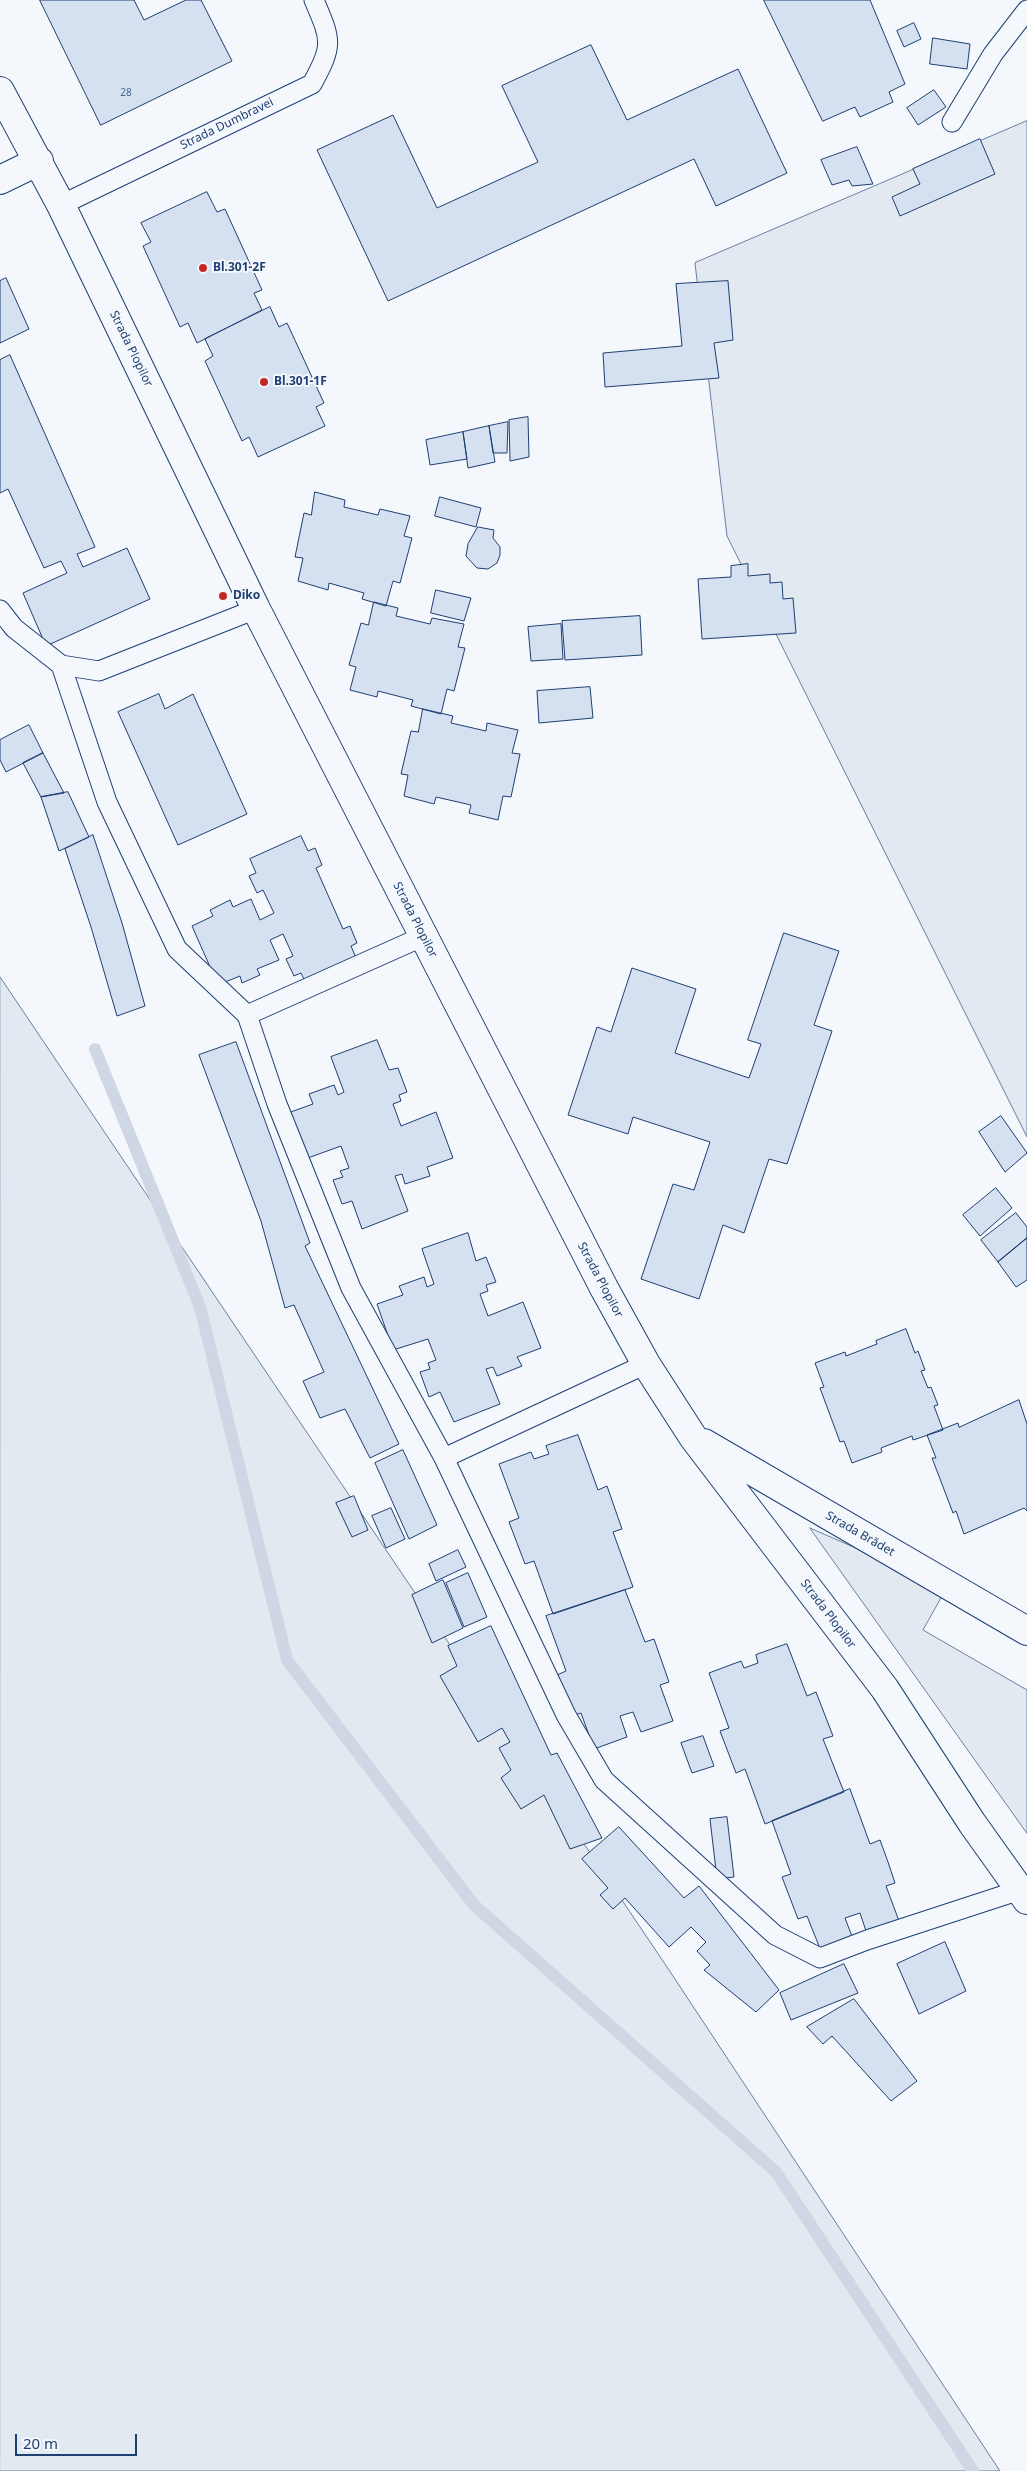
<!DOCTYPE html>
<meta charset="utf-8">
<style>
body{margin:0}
#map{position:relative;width:1027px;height:2471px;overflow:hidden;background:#f4f7fb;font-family:"Noto Sans",sans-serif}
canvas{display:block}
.scale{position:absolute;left:15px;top:2434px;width:122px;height:22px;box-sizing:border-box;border:2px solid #1d3f73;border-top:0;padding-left:6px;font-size:15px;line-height:18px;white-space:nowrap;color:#1d3f73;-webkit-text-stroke:4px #f4f7fb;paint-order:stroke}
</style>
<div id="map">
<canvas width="1027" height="2471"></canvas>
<div class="scale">20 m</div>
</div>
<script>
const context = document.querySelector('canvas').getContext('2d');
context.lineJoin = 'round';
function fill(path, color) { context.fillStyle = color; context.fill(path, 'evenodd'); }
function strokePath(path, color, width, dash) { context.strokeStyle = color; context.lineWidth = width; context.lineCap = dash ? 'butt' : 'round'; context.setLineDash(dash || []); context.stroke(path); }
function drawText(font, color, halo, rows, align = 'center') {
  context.font = font + ' "Noto Sans",sans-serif'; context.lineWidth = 4; context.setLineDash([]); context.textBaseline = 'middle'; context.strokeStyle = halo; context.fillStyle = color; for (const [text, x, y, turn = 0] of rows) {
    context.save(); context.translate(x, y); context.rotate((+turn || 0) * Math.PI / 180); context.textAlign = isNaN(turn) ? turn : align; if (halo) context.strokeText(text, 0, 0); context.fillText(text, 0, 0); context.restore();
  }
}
const green = new Path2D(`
 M1027,121V1137L727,536L695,263Z
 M0,977L667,1967L1000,2471H0Z
 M810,1528L858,1549L942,1596L923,1630L1027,1690V1833Z`);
const stream = new Path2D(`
 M95,1049L200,1307L287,1660L474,1905L776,2172L973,2471`);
const building = new Path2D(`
 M40,0H134L144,20L186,0H201L232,61L101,125Z
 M764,0H870L905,84L889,92L893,102L860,117L855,107L823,121Z
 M914,23L921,39L904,47L897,31Z
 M933,38L970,44L967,69L930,64Z
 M591,45L627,120L738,69L787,173L716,206L694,159L388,301L317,150L393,115L437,208L538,162L502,86Z
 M934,90L946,107L918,125L907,108Z
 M980,139L995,174L900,216L892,197L920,184L913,169Z
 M857,147L873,184L852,186L849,180L832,185L821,160Z
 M207,192L217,212L225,209L262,290L254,293L262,310L197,343L188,323L180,327L143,246L151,242L141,223Z
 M6,278L29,329L0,343V281Z
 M728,281L733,340L714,343L719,378L605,387L603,353L682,346L676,284Z
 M270,307L279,327L287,323L324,403L316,407L325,426L258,457L249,437L242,441L205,361L213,356L205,339Z
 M10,355L95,547L77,554L83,567L127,548L150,599L46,646L23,593L67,573L61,561L44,568L8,489L0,493V360Z
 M528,417L529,457L510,461L509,420Z
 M508,422L507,453H493L489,426Z
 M489,426L495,462L468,468L463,432Z
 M463,432L467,459L430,465L426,440Z
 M315,492L345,500L344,507L378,515L380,509L410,516L404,536L412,538L400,583L393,581L386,606L362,599L364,593L329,583L328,590L298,581L303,558L295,557L304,513L311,515Z
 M440,497L481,508L476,527L435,516Z
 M478,527L494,530L493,538L500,547V555L497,563L488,569L477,568L466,556L468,544Z
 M748,564V576L770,574V583L782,582L783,599L793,598L796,633L702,639L698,579L731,577V566Z
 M436,590L471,598L464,621L431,613Z
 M374,602L398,608L396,616L430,624L432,618L464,624L458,647L465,648L454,691L447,689L441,714L411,706L413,700L378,691L377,697L350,690L356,667L349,665L361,623L368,625Z
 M640,616L642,655L565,660L562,621Z
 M561,624L563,659L531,661L528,627Z
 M590,687L593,718L539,723L537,691Z
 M159,694L165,709L193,694L247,814L178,845L118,712Z
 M423,709L453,716L451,723L486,731L487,723L518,730L512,753L520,754L511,797L503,796L498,820L469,813L471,805L436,797L434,804L404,796L408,775L401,774L411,731L418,732Z
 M29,725L43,753L6,772L0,760V740Z
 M43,753L64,793L41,797L23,763Z
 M68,792L89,837L59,851L41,797Z
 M93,835L122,923L145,1006L117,1016L91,927L65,849Z
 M301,836L308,851L315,848L322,865L316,868L343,929L350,926L357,943L351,946L359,965L308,988L301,973L294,976L286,959L293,956L283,934L270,940L279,960L257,969L260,975L242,983L240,976L218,985L192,926L213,916L210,910L230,900L233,907L251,899L260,920L274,913L263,890L257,893L249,876L256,873L250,859Z
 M784,933L839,951L814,1025L832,1031L787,1164L769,1159L744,1233L723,1225L699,1299L641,1279L673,1184L694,1190L710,1142L633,1117L628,1134L568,1115L597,1027L611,1032L632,968L696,989L675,1053L749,1078L761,1044L748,1040Z
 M377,1040L389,1070L398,1068L407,1092L399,1095L401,1101L393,1104L401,1126L436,1112L453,1158L427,1167L430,1176L405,1184L402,1174L395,1176L408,1211L362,1229L352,1201L342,1204L333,1180L343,1177L340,1171L349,1168L341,1146L305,1159L288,1113L313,1104L309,1094L334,1085L338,1095L344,1092L331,1057Z
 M236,1042L310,1243L305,1246L399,1444L370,1458L345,1409L320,1418L303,1381L324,1372L294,1305L285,1308L261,1221L199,1055Z
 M1001,1116L1027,1153L1005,1172L979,1132Z
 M996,1188L1012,1208L980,1236L963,1215Z
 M1016,1213L1027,1227V1238L998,1262L981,1240Z
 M468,1233L476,1261L486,1257L496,1282L486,1285L488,1291L480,1294L488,1316L523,1302L541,1348L517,1357L522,1366L497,1376L493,1367L486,1369L500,1404L454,1422L440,1392L429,1397L420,1372L430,1369L428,1363L436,1360L428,1339L393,1350L377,1304L403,1295L399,1286L424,1277L427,1287L434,1284L422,1249Z
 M1027,1238V1280L1016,1287L998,1262Z
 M906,1329L915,1353L918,1351L925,1370L921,1371L928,1388L931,1387L938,1405L934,1406L943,1430L913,1440L912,1436L881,1448L882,1452L852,1463L844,1441L840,1442L820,1388L824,1387L815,1363L845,1352L846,1356L877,1344L876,1341Z
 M1019,1400L1027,1424V1511L1024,1508L964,1534L956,1511L953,1513L932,1458H936L927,1435L958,1423L959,1427Z
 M578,1435L598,1490L607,1486L622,1529L613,1532L633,1587L553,1614L534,1561L525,1564L509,1522L519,1518L499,1464L531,1452L534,1459L549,1454L546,1446Z
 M403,1450L437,1525L409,1539L375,1463Z
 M354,1496L368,1530L352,1537L336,1503Z
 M391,1508L405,1539L386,1548L372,1516Z
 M458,1550L466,1567L436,1581L429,1564Z
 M468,1573L487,1617L464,1627L446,1583Z
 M443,1580L463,1628L432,1643L412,1595Z
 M625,1590L645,1642L654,1639L669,1682L660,1685L673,1721L641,1732L633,1712L620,1716L627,1737L594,1749L581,1713L572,1716L557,1675L566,1671L546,1616Z
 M491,1626L551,1755L557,1753L602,1838L570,1849L544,1795L521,1809L501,1778L511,1770L499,1748L510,1742L502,1728L478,1742L440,1676L457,1666L448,1646Z
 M787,1644L807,1696L816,1692L833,1736L823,1739L844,1792L765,1824L745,1769L736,1773L720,1731L729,1728L709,1673L741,1661L744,1668L758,1663L756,1655Z
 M703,1736L714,1766L692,1773L681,1743Z
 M850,1789L870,1844L880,1840L888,1862L895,1883L886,1886L899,1921L867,1934L860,1913L845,1918L853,1939L821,1951L807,1916L798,1919L782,1877L791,1874L772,1821Z
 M727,1817L734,1877L717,1879L710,1819Z
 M619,1827L684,1898L699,1886L779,1990L756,2012L704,1970L710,1965L697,1951L706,1942L691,1927L669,1947L625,1898L613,1909L600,1895L608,1888L582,1859Z
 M945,1942L966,1991L919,2014L897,1964Z
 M844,1964L858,1993L791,2020L780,1993Z
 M854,1999L917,2081L891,2101L832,2036L823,2044L807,2027Z`);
const lane = new Path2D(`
 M952,122L993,54L1027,10
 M61,205L312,84C334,44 331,40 314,0
 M0,610L14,628L61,665L99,671L256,609
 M61,665L107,802L177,949L247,1015L277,1104L351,1288L444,1458L566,1715L604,1780L775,1935L820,1958L867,1940L1020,1890
 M247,1015L424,936
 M444,1458L646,1364`);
const street = new Path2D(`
 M0,91L61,205L256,609L604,1288L646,1364L693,1437L885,1689L972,1823L1027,1900
 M0,180L39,161
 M704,1443L1027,1631`);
const markers = [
 [203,268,5,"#c62828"],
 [264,382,5,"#c62828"],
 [223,596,5,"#c62828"]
];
const numberNames = [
 ["28",126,93]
];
const streetNames = [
 ["Strada Dumbravei",227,124,-26],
 ["Strada Plopilor",131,349,64],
 ["Strada Plopilor",415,920,63],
 ["Strada Plopilor",600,1280,62],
 ["Strada Brădet",860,1534,30],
 ["Strada Plopilor",828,1614,53]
];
const poiNames = [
 ["Bl.301-2F",213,268],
 ["Bl.301-1F",274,382],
 ["Diko",233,596]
];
fill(green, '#e3e9f0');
strokePath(green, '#687fa3', 1);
strokePath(stream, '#cfd7e4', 12);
fill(building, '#d5e0f0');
strokePath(building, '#1d3f73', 1);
strokePath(lane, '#1d3f73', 21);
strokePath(street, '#1d3f73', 30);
strokePath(lane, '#f4f7fb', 19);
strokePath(street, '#f4f7fb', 28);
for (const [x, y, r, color] of markers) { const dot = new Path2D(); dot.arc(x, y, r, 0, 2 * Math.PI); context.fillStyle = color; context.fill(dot); strokePath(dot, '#f4f7fb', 2); }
drawText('10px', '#4b6792', null, numberNames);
drawText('12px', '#1d3f73', '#f4f7fb', streetNames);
drawText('bold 12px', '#1d3f73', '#f4f7fb', poiNames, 'left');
</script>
